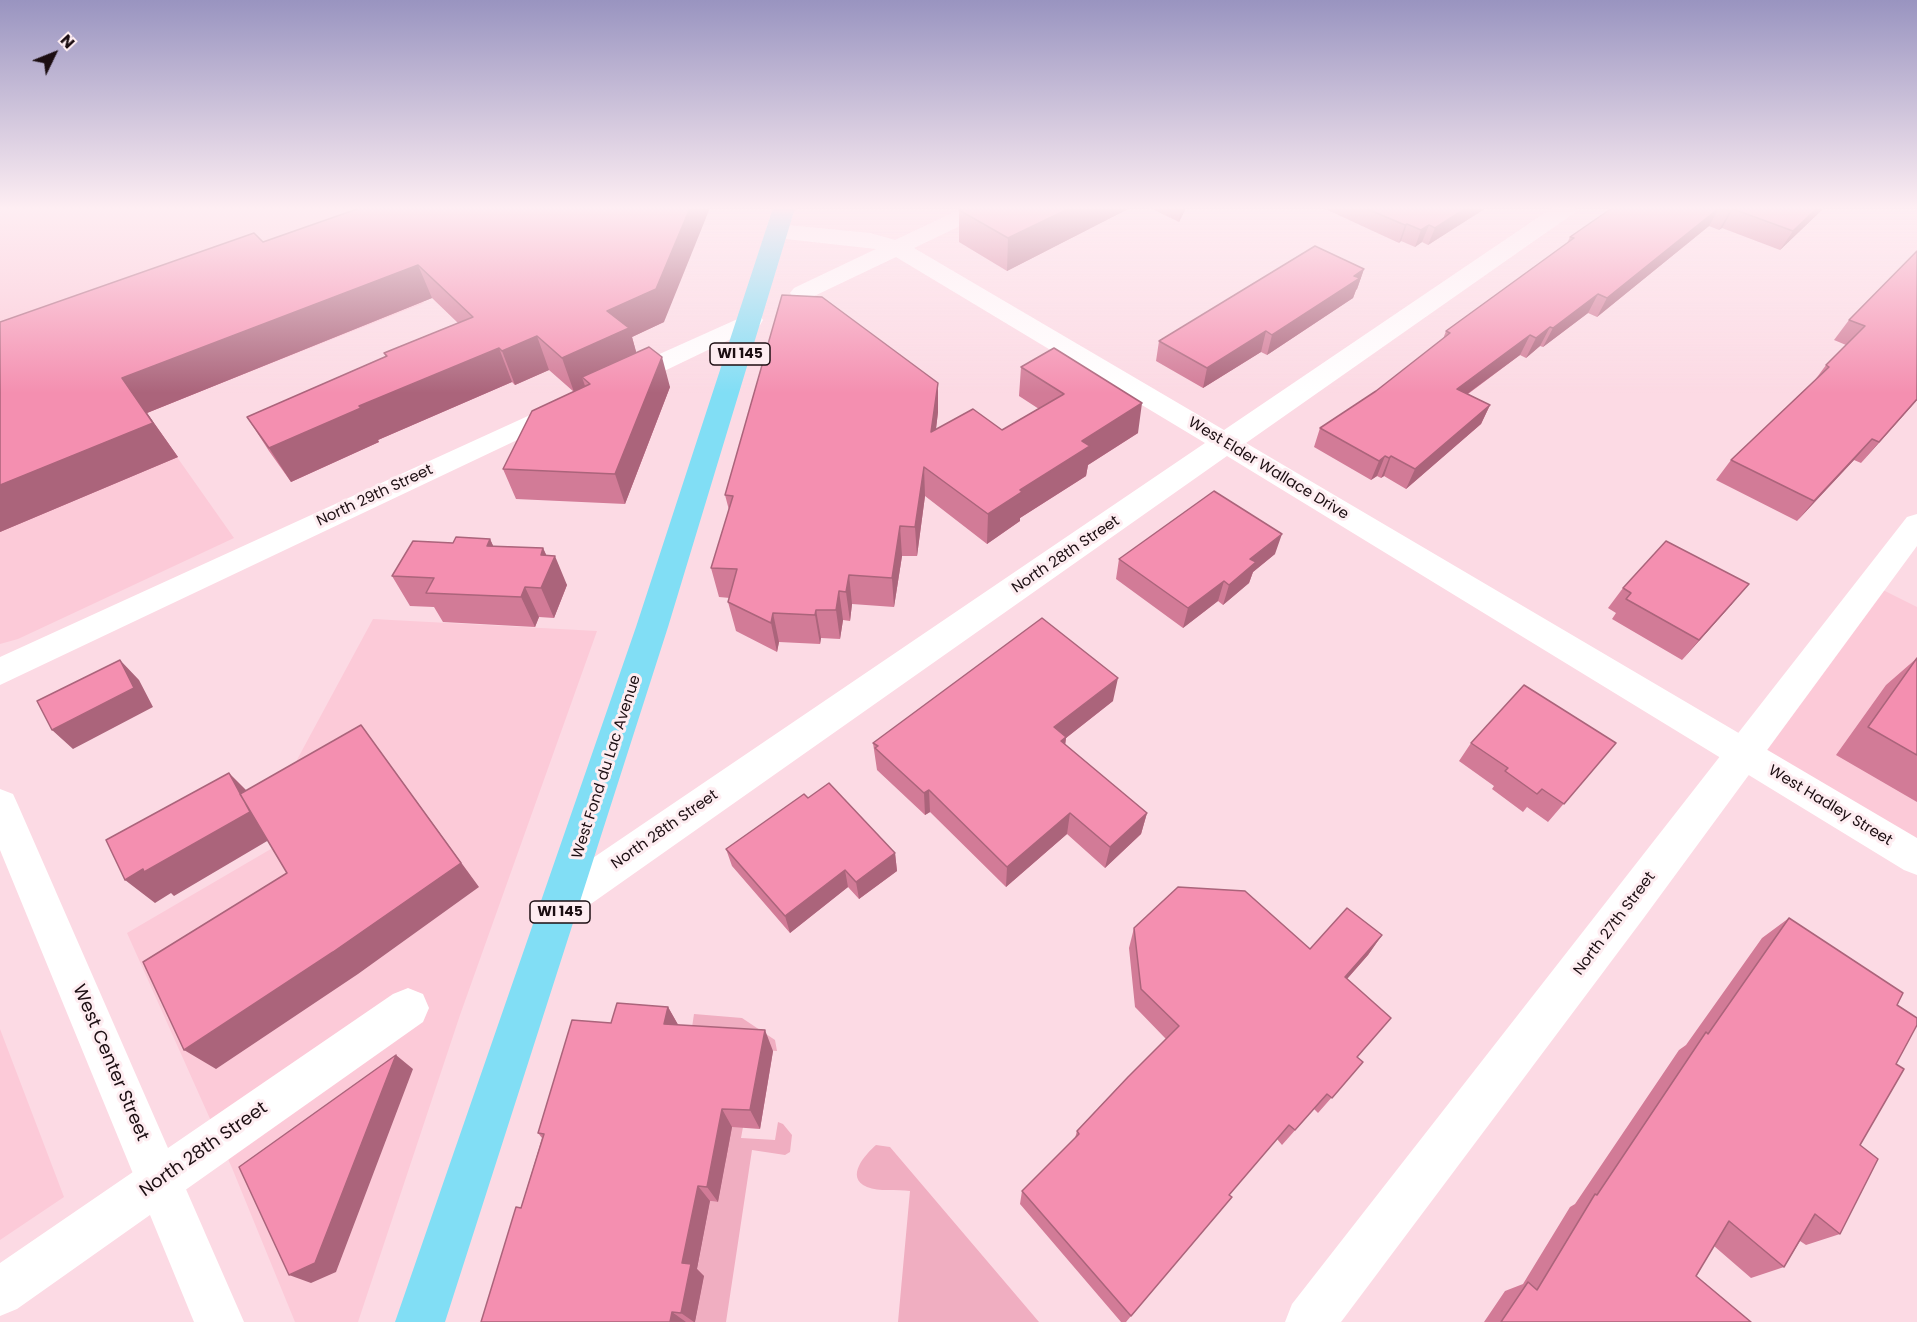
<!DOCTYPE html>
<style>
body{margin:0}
#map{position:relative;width:1917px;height:1322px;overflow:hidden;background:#fcdae4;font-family:Poppins,sans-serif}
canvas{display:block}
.north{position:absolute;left:24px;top:24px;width:60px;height:60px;-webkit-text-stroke:4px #feedf1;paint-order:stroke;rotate:47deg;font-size:16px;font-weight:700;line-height:24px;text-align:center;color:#1c0e12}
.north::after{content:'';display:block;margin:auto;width:21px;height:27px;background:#1c0e12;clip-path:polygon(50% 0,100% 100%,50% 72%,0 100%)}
</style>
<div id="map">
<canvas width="1917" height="1322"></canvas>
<div class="north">N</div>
</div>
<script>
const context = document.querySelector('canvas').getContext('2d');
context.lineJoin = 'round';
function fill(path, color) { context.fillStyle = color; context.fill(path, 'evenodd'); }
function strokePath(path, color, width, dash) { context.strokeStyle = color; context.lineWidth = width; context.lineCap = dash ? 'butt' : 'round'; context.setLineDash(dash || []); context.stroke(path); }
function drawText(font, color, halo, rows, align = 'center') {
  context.font = font + ' Poppins,sans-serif'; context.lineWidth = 6; context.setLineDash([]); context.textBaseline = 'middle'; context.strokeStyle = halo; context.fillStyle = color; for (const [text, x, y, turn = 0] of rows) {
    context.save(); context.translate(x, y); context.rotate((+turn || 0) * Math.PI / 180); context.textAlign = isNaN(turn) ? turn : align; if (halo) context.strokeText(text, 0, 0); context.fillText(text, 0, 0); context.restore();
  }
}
const built = new Path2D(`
 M0,208H367L336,219L424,303L146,413L234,538L18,639L0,644Z
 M1871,584L1917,607V858L1743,753Z
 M373,619L597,631L460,1015L358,1322H295L232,1168L127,933L288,839L285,782Z
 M0,1029L64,1197L0,1240Z`);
const green = new Path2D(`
 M694,1014L742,1018L775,1040L777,1051L735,1048L691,1034Z
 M778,1122L783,1124L792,1135L790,1152L785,1155L752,1150L726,1322H695L704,1276L696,1275L710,1201L718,1202L726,1159L725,1126L743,1127L741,1138L775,1140Z
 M876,1145L890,1147L1039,1322H898L910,1191C897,1189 879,1192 867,1187C844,1177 866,1154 876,1145Z`);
const minor = new Path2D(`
 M963,208H990L987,213L914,248L1224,430L1552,208H1576L1574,213L1246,443L1917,838V875L1904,870L1227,456L578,913L564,918L550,913L544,900L550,887L1205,443L896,257L810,298L802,300L794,298L790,293L794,288L876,249L777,238L769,236L766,231L769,226L777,224L870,233L895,240Z
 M751,313L760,315L763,320L760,325L633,386L624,388L615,386L611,380L615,374Z
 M563,400L572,402L576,408L572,414L0,685V657Z
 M408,988L423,994L429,1008L423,1022L17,1309L0,1316V1263L393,994Z`);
const tertiary = new Path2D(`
 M0,789L13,794L18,805L244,1322H194L0,850Z`);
const secondary = new Path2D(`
 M1917,514V546L1643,919L1341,1322H1285L1292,1304L1907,517Z`);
const primary = new Path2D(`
 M773,208H795L668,627L445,1322H395L636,627Z`);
const wall = new Path2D(`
 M360,208L664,322L632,337L636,352L670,387L625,504L516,499L503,469L574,392L549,370L515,385L512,382L378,440L379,442L291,482L269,451L247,417L386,357L384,353L458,323L432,298L147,413L178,457L0,532V322L263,242Z
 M965,208H1130L1007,271L959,242V210Z
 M1150,208H1186L1179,222Z
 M1323,208H1486L1428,245L1422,242L1415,247L1401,241L1399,243Z
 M1612,208H1824L1780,250L1722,228L1719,230L1709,226L1597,317L1588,313L1543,347L1540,346L1526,358L1520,355L1468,394L1490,405L1481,424L1406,489L1384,476L1381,478L1377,476L1371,480L1314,447L1320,428L1376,391L1443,339L1446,331L1567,243L1570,237Z
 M1917,251V400L1861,463L1854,460L1797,521L1716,480L1731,460L1815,380L1826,365L1846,345L1834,340L1849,320Z
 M1364,269L1357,289L1356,290L1353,298L1267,355L1261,352L1203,388L1156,361L1159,341Z
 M1021,367L1138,433L1088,465L1086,476L1020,518V521L987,544L925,496L917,556H902L894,607L852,604L850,621L843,620L840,639L821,638L820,644L779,642L777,652L736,631L728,602L730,598L719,597L711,568L729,510L725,495L938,383V412L936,429L1002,430L1039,409L1019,396Z
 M490,539L493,546L543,548L546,555L567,585L554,618L539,617L535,627L443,622L434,607L410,606L392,576L453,543Z
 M1275,554L1253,572L1249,583L1223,605L1218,601L1183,628L1116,579L1119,559Z
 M1623,588L1732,604L1682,660L1612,619L1616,613L1608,608Z
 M1917,658V802L1836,755L1886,685Z
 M1113,701L1066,738L1065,745L1147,813L1141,834L1105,868L1067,834L1006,887L930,812L925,815L877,770L873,743Z
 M1471,743H1616L1548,822L1527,807L1523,812L1492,789L1494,786L1459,761Z
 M808,798L895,853L897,871L859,899L848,887L790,933L732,866L726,849Z
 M1789,918L1897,1005L1896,1064L1860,1145L1840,1234L1806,1245L1800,1241L1784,1267L1751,1278L1714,1246L1696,1276L1751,1322H1484L1505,1291L1523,1284L1570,1207L1575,1204L1679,1050L1686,1045L1762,938Z
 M1134,928L1310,949L1382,935L1368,955L1347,979L1357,1057L1363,1062L1318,1113L1314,1109L1282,1145L1277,1139L1229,1195L1232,1197L1126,1322H1121L1020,1204L1022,1191L1075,1138L1077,1131L1166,1039L1135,1007L1129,948Z
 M668,1007L678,1025L773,1051L760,1129L732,1127L718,1202L710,1201L697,1269L704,1276L695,1322H481L521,1208L542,1138L538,1133L611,1023Z`);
const shadedWall = new Path2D(`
 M690,208H710L664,322L632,337L639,362L582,377L585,386L574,392L562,358L607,311Z
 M1070,208H1130L1007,271L1008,238Z
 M1181,208H1186L1179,222Z
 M1466,208H1486L1428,245L1435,228Z
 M1719,208L1709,226L1597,317L1607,298Z
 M1817,208H1824L1780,250L1793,231Z
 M1733,209L1722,228L1719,230L1730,211Z
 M1407,224L1401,241L1399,243L1405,225Z
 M1429,225L1422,242L1415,247L1421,230Z
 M418,265L432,298L147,413L178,457L0,532V485L122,378Z
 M1364,269L1357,289L1356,290L1353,298L1267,355L1272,335Z
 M1598,294L1588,313L1543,347L1553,328Z
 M1550,327L1540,346L1526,358L1536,338Z
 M1266,331L1261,352L1203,388L1207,368Z
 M1530,335L1520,355L1448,408L1457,389Z
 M537,336L549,370L515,385L502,351Z
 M499,348L512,382L378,440L379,442L291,482L269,448L359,406Z
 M662,357L670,387L625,504L615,474Z
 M938,383V412L932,462L931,432Z
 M1917,399V400L1861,463L1879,442Z
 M1142,403L1138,433L1088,465L1086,476L1020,518V521L987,544L988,514L1082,441Z
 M1490,405L1481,424L1406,489L1415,469Z
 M1872,439L1854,460L1797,521L1814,501Z
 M1385,456L1377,476L1371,480L1379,461Z
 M1391,456L1384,476L1381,478L1389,458Z
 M924,467L925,496L917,556L915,527Z
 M900,526L902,556L894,607L892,578Z
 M1282,534L1275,554L1253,572L1249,583L1223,605L1229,585L1250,559Z
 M490,539L504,569L487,546Z
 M543,548L551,565L555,556L567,585L554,618L541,588V555Z
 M849,575L852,604L850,621L846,592Z
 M1224,581L1218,601L1183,628L1188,608Z
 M1749,584L1732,604L1682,660L1699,640Z
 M525,587L539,617L535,627L521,597Z
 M839,591L843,620L840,639L836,610Z
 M816,610L821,638L820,644L815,615Z
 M773,613L779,642L777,652L771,623Z
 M120,660L139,680L153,707L73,749L52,730Z
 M1118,678L1113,701L1066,738L1063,760L1054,727Z
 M361,725L479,887L358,974L216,1069L184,1050L333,952Z
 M229,773L254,798L274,837L174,896L171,893L155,903L125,880Z
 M929,790L930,812L925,815L924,793Z
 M1070,813L1067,834L1006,887L1007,867Z
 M1147,813L1141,834L1105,868L1110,847Z
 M895,853L897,871L859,899L856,882Z
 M845,870L848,887L790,933L785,916Z
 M1382,935L1368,955L1332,996L1345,977Z
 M668,1007L680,1028L664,1024Z
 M765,1030L773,1051L760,1129L750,1110Z
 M396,1055L413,1069L336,1272L311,1283L289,1275Z
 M722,1109L732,1127L718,1202L707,1187Z
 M698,1186L710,1201L697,1269L704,1276L695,1322H694L681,1313L682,1263Z
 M672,1312L686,1322H670Z`);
const building = new Path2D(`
 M360,208H690L656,289L607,311L629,328L562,358L537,336L502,351L499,348L359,406L361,408L269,448L247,417L387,356L384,353L473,317L418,265L122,378L153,423L0,485V322L254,233L263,242Z
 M965,208H1070L1008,238L959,210Z
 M1365,208H1466L1435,228L1429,225L1421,230L1407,224L1405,225Z
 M1612,208H1719L1607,298L1598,294L1553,328L1550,327L1536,338L1530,335L1457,389L1490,405L1415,469L1391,456L1389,458L1385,456L1379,461L1320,428L1376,391L1450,333L1446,331L1574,238L1570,237Z
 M1720,208H1817L1793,231L1733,209L1730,211Z
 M1315,246L1364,269L1354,276L1360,278L1272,335L1266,331L1207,368L1159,341Z
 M1917,251V399L1879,442L1872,439L1814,501L1731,460L1829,367L1826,365L1865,326L1849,320Z
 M782,295L822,297L938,383L931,432L973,409L1002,430L1064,394L1021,367L1054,348L1142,403L1082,441L1090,446L1020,490L1022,492L988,514L924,467L915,527L900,526L892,578L849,575L846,592L839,591L836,610H816L815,615L773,613L771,623L728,602L737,569L711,568L733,496L725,495Z
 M649,347L662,357L615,474L503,469L532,411L590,384L582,377Z
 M1214,491L1282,534L1250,559L1256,562L1229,585L1224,581L1188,608L1119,559Z
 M456,537L490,539L487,546L543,548L541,555L555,556L541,588L525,587L521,597L426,593L434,578L392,576L413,541L453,543Z
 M1666,541L1749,584L1699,640L1626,599L1631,593L1623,588Z
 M1042,618L1118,678L1054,727L1066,737L1061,741L1147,813L1110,847L1070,813L1007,867L929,790L924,793L875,748L878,746L873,743Z
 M1917,658V755L1868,727Z
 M120,660L134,688L52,730L37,701Z
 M1524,685L1616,743L1564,804L1542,789L1537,794L1505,771L1508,768L1471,743Z
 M361,725L461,863L333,952L184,1050L143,962L287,873L240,794Z
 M229,773L250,812L144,872L143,869L125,880L106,840Z
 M829,783L895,853L856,882L845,870L785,916L726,849L804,794L808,798Z
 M1178,887L1245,891L1310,949L1347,908L1382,935L1345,977L1391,1018L1357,1057L1363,1062L1332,1098L1327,1094L1295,1130L1289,1125L1229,1195L1232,1197L1131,1316L1022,1191L1079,1134L1077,1131L1128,1077L1179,1026L1141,989L1134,928Z
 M1789,918L1903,993L1897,1005L1917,1018V1025L1896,1064L1904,1069L1860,1145L1878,1159L1840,1234L1815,1214L1784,1267L1729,1221L1696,1276L1751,1322H1501L1528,1282L1537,1290L1595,1194L1597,1195L1706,1032L1708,1034Z
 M617,1003L668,1007L664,1024L765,1030L750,1110L722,1109L707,1187L698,1186L682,1263L691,1264L681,1313L672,1312L670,1322H481L516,1207L521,1208L544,1134L538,1133L572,1020L611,1023Z
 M396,1055L315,1263L289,1275L239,1167Z`);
const shields = [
 [740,354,60],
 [560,912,60]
];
const shieldNames = [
 ["WI 145",740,354],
 ["WI 145",560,912]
];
const streetNames = [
 ["West Elder Wallace Drive",1268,469,31],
 ["North 29th Street",375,496,-25],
 ["North 28th Street",1066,555,-34],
 ["West Fond du Lac Avenue",607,767,-72],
 ["West Hadley Street",1830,806,31],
 ["North 28th Street",665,830,-35],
 ["North 27th Street",1615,924,-53]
];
const nearStreetnames = [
 ["West Center Street",110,1063,67],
 ["North 28th Street",204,1150,-35]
];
fill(built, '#fccad8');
fill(green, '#f0aec1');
fill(minor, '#fff');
fill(tertiary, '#fff');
fill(secondary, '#fff');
fill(primary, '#81def5');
fill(wall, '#d27b97');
fill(shadedWall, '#ab647b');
fill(building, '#f48fb0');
strokePath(building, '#ab647b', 1.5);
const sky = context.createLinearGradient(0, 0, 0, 393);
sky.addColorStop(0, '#9994c0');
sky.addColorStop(0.53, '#feeef3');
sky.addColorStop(1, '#feeef300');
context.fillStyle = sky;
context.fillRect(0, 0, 1917, 393);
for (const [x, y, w] of shields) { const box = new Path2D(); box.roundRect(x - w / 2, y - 11, w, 22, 4.5); context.fillStyle = '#feedf1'; context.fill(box); strokePath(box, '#1c0e12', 1.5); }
drawText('bold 14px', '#1c0e12', null, shieldNames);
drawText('15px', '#1c0e12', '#feedf1', streetNames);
drawText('18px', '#1c0e12', '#feedf1', nearStreetnames);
</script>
